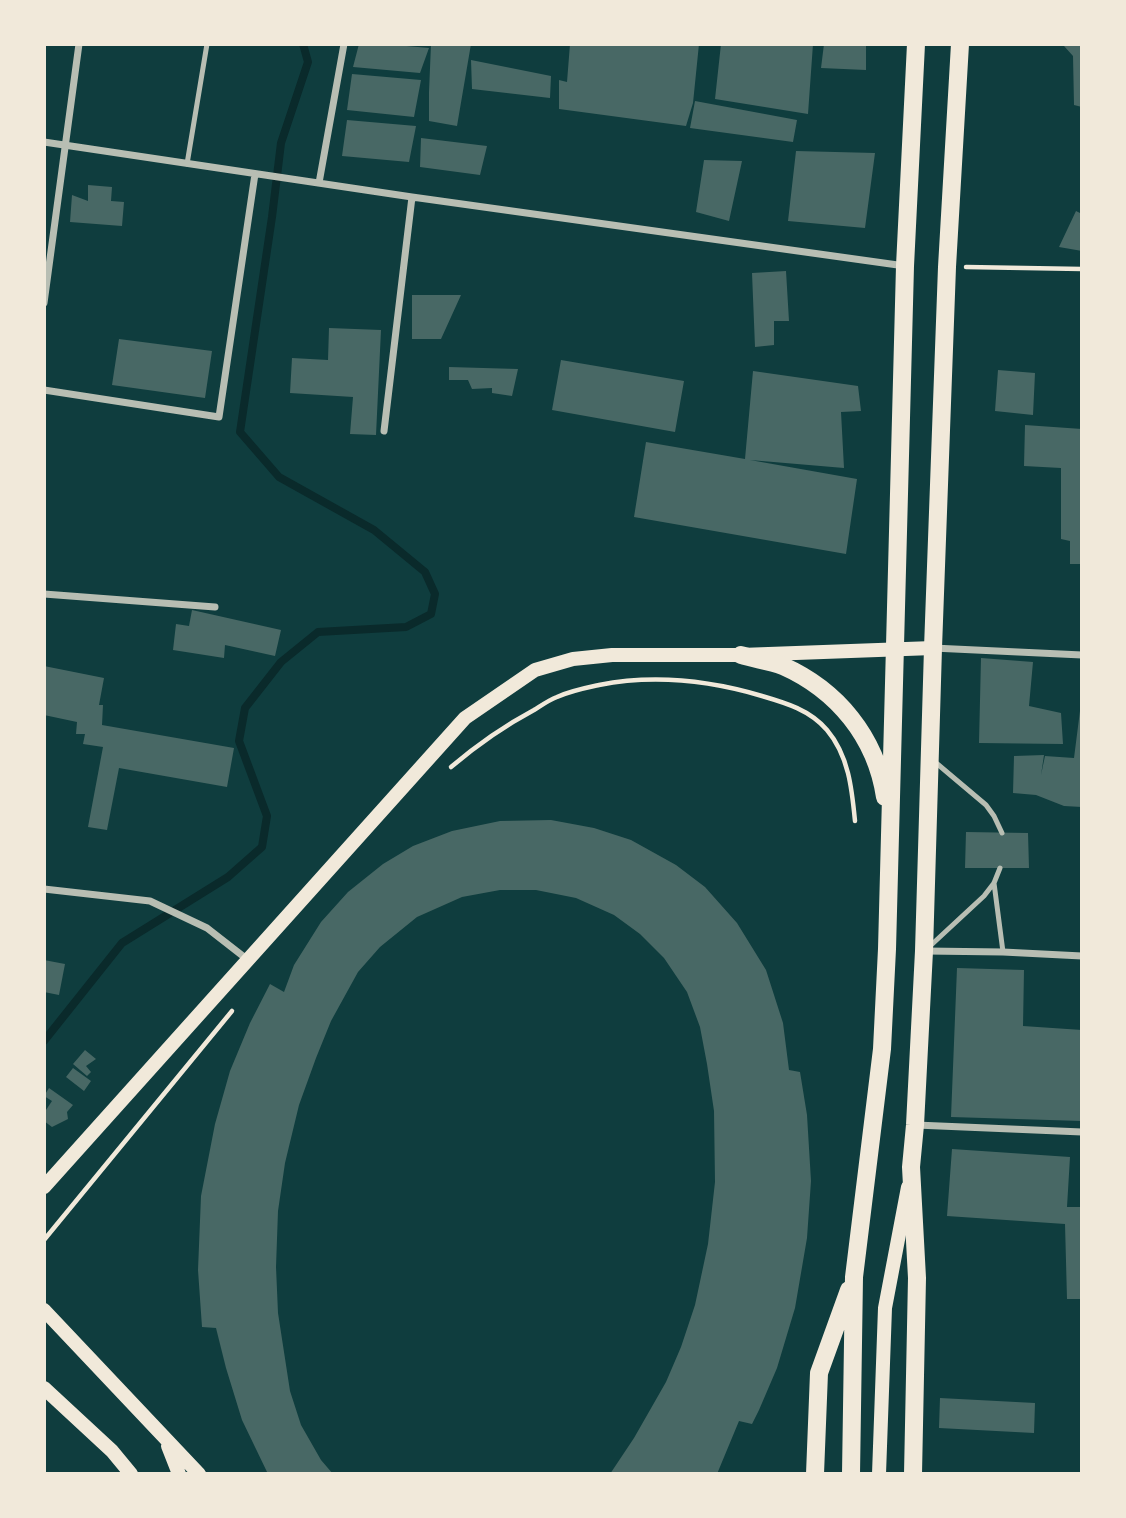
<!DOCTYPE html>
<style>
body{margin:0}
#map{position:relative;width:1126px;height:1518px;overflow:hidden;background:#0f3d3e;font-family:"Fira Sans",sans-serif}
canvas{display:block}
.frame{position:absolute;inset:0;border:46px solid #f1e9da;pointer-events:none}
</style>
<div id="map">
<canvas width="1126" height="1518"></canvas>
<div class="frame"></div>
</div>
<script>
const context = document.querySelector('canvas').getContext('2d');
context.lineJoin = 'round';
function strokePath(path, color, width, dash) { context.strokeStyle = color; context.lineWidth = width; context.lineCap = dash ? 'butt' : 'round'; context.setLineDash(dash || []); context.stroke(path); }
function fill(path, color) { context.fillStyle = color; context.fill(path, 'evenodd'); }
const stream = new Path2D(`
 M44,1041L122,943L228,877L262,847L267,816L239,741L245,708L281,662L318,632L406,627L431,614L435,594L425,572L374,530L279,477L240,432L272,217L281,143L308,62L303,44`);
const building = new Path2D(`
 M359,44H384L429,48L420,73L353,67Z
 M431,44H471L457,126L429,121V92Z
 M570,44H699L693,103L686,126L559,109V80L567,82Z
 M721,44H813L808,114L715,99Z
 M824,44H866V70L821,68Z
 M1066,44H1082V107L1074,105L1073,56L1064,46Z
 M471,60L551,76L550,98L472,89Z
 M352,74L421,80L414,117L347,110Z
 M695,101L797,120L793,142L690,128Z
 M347,120L416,126L409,162L342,156Z
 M421,138L487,146L480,175L420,167Z
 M796,151L875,153L865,228L788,221Z
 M704,160L742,161L729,221L696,212Z
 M88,185L112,187L111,201L124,202L122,226L70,222L72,195L88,201Z
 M1076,211L1082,214V251L1059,247Z
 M786,271L789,321H774V345L755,347L752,273Z
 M412,295H461L441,339H412Z
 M329,328L381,330L376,435L350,434L353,397L290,393L292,358L328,360Z
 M119,339L212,351L205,398L112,385Z
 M561,360L684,381L675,432L552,410Z
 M449,367L518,369L512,396L492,393V388L472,389L468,380H449Z
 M998,370L1035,373L1033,415L995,411Z
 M753,371L858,386L861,411L841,412L844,468L750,460L857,479L846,554L634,517L646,442L745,459Z
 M1025,425L1082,429V564H1070V541L1061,539V468L1024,466Z
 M192,610L281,630L275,656L225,645L224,658L173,650L176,624L189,626Z
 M981,658L1033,662L1029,706L1061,713L1063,744L979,743Z
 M44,666L104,678L99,705H103L102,725L234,748L227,787L119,768L107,830L88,827L103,747L83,744L85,734H76L77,722L44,715Z
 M1081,703H1082V807L1064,806L1036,795L1013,793L1014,756L1044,755L1041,775L1045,756L1074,758Z
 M551,820L594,828L631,840L676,865L705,887L737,923L766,970L783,1023L789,1070L800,1072L807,1115L811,1181L807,1238L795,1308L777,1368L759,1410L752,1424L739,1421L717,1474H610L634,1438L666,1382L681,1347L695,1305L708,1244L715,1182L714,1111L707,1064L700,1027L687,992L664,958L640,934L614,915L576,898L536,890H500L462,897L417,917L380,947L358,972L331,1021L316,1058L299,1105L285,1163L278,1211L276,1267L278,1313L290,1391L301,1425L321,1460L333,1474H268L242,1420L226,1368L216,1328L202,1327L198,1270L201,1196L215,1124L230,1071L250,1023L270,984L284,992L294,965L321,922L348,892L383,864L413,846L452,831L500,821Z
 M966,832L1028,833L1029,868H965Z
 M44,960L65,964L59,995L44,992Z
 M957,968L1024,970L1023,1026L1082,1030V1121L951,1117Z
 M85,1050L96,1059L86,1066L91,1072L87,1076L73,1064Z
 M73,1068L91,1081L84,1091L66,1077Z
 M49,1088L73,1105L67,1112L68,1119L52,1127L44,1121V1113L52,1101L44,1096Z
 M952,1149L1070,1157L1067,1207H1082V1299H1067L1065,1224L947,1216Z
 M940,1398L1035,1403L1034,1433L939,1428Z`);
const path = new Path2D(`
 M966,267L1082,269
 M451,767C477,745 504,726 534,710C542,705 549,700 557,697C570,691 585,688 599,685C655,674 708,680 762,696C786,703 810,710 827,730C849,756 852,790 855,821
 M44,1240L232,1011`);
const service = new Path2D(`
 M187,164L207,44
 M935,762L986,805L994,816L1002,833
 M994,883L1003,952
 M929,947L984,896L994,883L1000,868`);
const minor = new Path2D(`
 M44,142L412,197L905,266
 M319,183L344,44
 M44,303L79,44
 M44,390L219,417L255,174
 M384,431L412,197
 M44,594L215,607
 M933,648L1082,655
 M44,889L150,901L207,928L248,960
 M926,951L1003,952L1082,956
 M916,1125L1082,1132`);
const secondary = new Path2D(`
 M44,1187L465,718L535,670L573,659L612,655H741L933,648
 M44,1310L199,1474
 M44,1388L112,1451L131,1474
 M168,1446L179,1474
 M879,1474L885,1308L908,1187`);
const primary = new Path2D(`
 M741,655C754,659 770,661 783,666C837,690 876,737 885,797
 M815,1474L819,1373L849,1290
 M851,1474L854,1277L882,1049L887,949L905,266L916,44
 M913,1474L917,1278L911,1167L915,1125L924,951L933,648L947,267L960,44`);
strokePath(stream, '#0a2a2b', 8);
fill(building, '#486865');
strokePath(path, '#f1e9da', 4.5);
strokePath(service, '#b8beb3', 5);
strokePath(minor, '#b8beb3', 7);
strokePath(secondary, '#f1e9da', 14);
strokePath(primary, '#f1e9da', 18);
</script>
